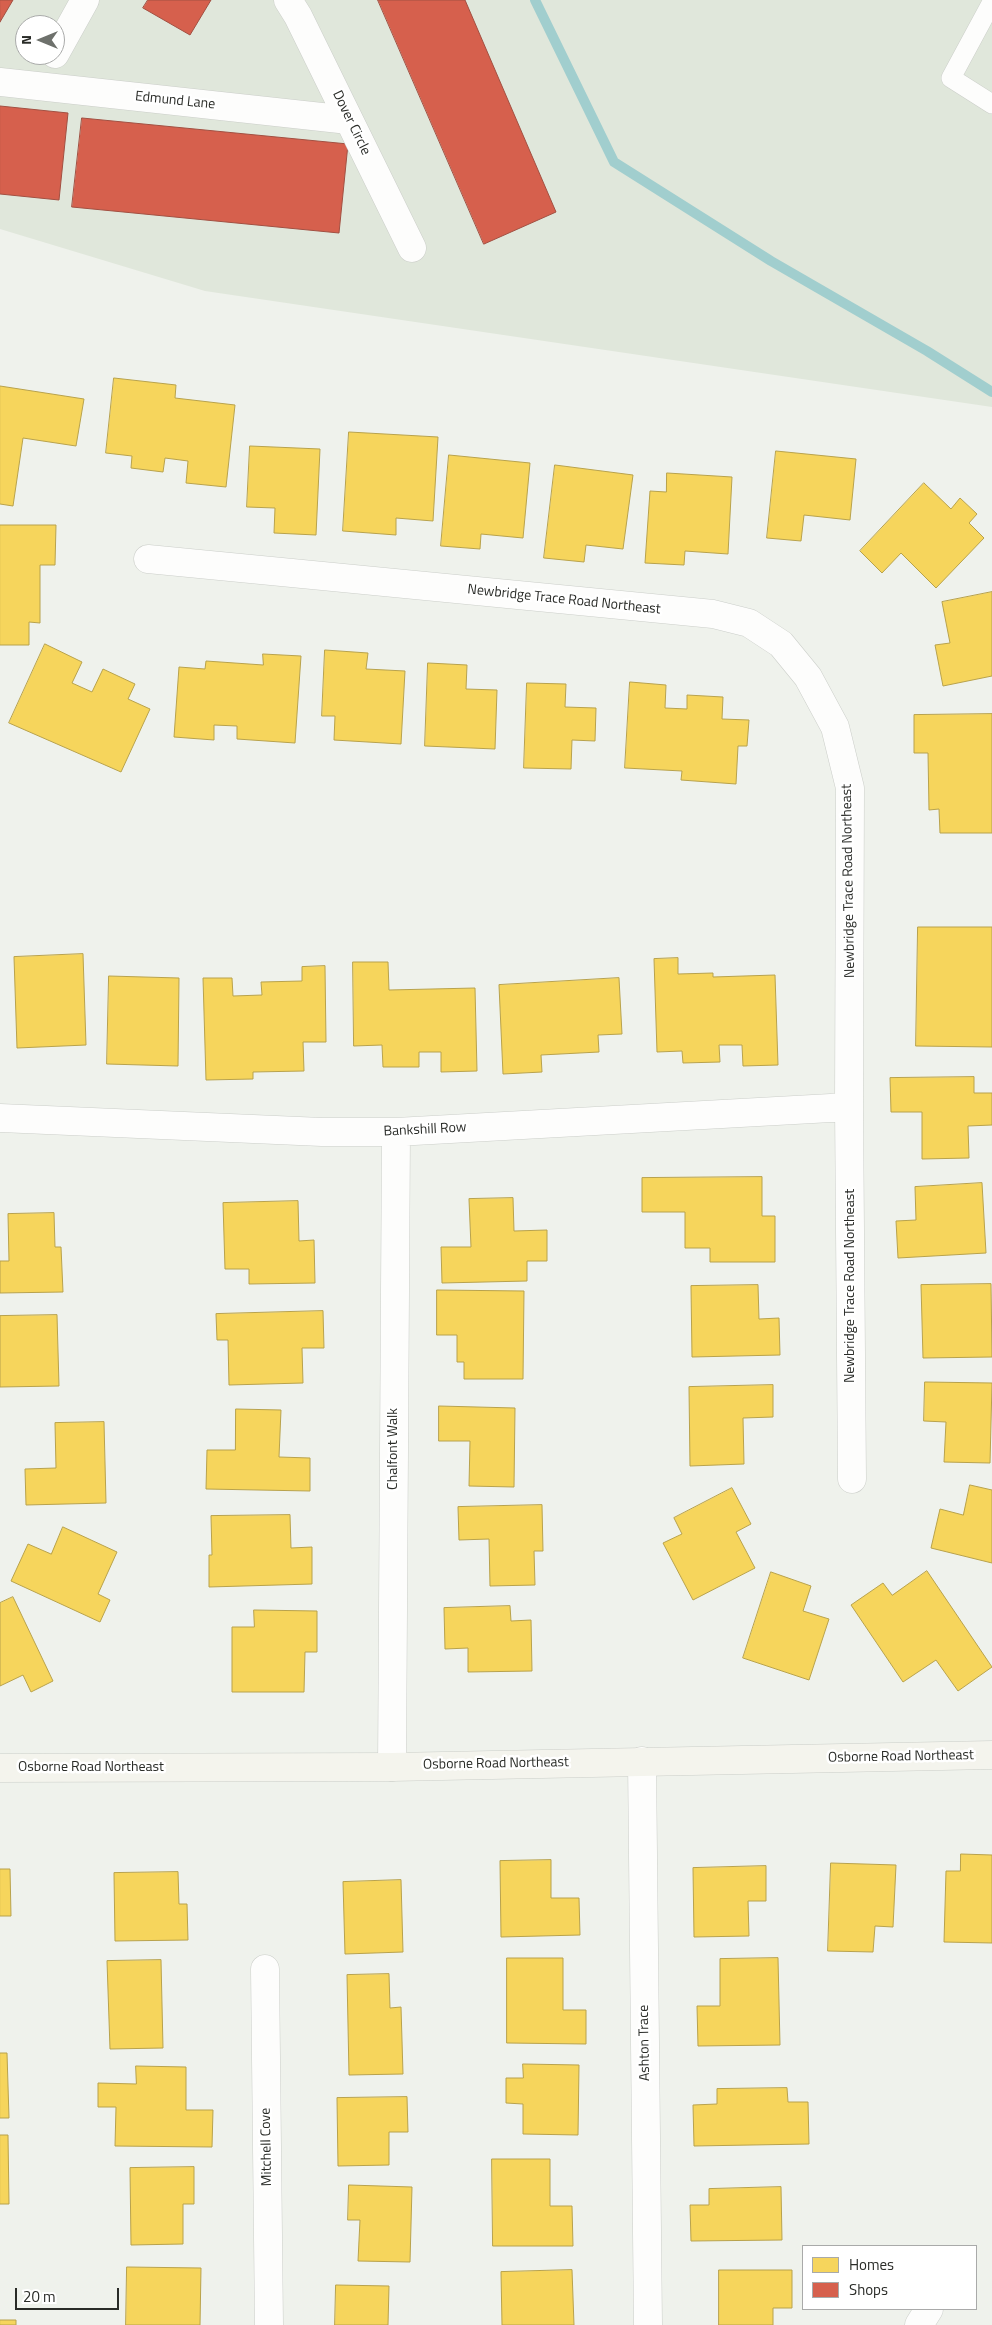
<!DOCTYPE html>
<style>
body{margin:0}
#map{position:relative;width:992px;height:2325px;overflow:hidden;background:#eff2ec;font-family:"Titillium Web",sans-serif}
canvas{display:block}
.legend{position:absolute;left:802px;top:2245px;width:175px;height:65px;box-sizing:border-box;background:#fff;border:1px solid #a9aaa9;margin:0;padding:6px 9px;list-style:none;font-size:15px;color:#292b27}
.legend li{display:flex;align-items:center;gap:10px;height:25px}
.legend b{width:25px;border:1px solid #a9aaa9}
.north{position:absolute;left:15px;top:15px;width:50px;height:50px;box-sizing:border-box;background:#fff;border:1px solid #a9aaa9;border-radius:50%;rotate:270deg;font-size:14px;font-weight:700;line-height:20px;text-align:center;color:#292b27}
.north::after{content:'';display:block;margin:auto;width:18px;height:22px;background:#6e716c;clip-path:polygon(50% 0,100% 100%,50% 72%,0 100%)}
.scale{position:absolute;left:15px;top:2288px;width:104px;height:22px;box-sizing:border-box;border:2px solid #292b27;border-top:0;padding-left:6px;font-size:15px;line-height:18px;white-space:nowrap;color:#292b27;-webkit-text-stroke:4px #fff;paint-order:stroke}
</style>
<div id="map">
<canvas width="992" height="2325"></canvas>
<ul class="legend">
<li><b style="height:14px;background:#f6d55c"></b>Homes</li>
<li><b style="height:14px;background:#d6604d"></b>Shops</li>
</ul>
<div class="north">N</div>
<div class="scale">20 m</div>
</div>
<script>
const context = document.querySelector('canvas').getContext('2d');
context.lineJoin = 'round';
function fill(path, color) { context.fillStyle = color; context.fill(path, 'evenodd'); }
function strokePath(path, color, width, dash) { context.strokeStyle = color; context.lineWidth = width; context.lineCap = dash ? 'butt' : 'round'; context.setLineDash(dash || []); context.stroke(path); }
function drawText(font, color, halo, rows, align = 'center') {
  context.font = font + ' "Titillium Web",sans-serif'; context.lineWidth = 5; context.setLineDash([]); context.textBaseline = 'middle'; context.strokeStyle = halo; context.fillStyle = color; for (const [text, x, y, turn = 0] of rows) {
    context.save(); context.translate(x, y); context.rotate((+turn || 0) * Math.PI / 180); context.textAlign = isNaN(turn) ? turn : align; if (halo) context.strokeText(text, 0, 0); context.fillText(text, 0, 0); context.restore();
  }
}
const built = new Path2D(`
 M0,0H992V407L205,291L0,229ZM25,25H55V55H25Z`);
const homes = new Path2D(`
 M114,378L176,385L175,398L235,405L226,487L186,483L188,461L165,458L163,472L131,468L132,456L106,453Z
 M0,386L84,399L76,446L23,438L13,506L0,504Z
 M349,432L438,437L433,521L396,518V535L343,531Z
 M250,446L320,449L316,535L274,533L275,508L247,507Z
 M776,451L856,459L850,520L804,515L801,541L767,538Z
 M449,455L530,463L523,538L481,534L480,549L441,546Z
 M555,465L633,475L623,549L586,545L584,562L544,558Z
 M667,473L732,477L728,554L685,551L684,565L645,563L650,491L666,492Z
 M924,483L951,509L960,498L977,514L969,523L984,538L936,588L901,553L882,573L860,551Z
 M0,525H56L55,565H40V623L29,622V645H0Z
 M992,592V676L943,686L935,645L950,643L942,602Z
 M45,644L82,662L72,683L92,692L103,669L135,684L128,699L150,709L121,772L9,723Z
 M325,650L368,653L366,669L405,671L401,744L334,740L335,716H322Z
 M263,654L301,656L295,743L237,739V726L214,725V740L174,737L179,667L205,669L206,661L263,665Z
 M428,663L467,665L466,689L497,690L495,749L425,746Z
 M630,682L666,685L665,708L687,709V695L723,697L722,719L749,720L747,746H738L736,784L681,780L682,771L625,768Z
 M527,683L566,684L565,707L596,708L595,741L572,740L571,769L524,768Z
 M992,714V833H940L939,809L929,810L928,753H914V715Z
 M918,927H992V1047L916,1046Z
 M83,954L86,1045L17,1048L14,957Z
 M678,958V974L713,973V977L775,975L778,1065L743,1066L742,1045H719L720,1062L683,1063L682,1051L657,1052L654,959Z
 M353,962H388L389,990L475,988L477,1071L441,1072V1052H419V1067H383L382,1045L354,1046Z
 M325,966L326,1042H303L304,1071L253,1072V1079L206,1080L203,978H232L233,996L262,995L261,982L302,981V967Z
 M109,976L179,978L178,1066L107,1064Z
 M619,978L622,1034L598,1035L599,1052L541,1055L542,1072L503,1074L499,985Z
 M974,1077V1093H992V1125L968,1126L969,1158L922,1159V1112H891L890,1078Z
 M762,1177V1216H775V1262H710V1248H685V1212H642V1178Z
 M982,1183L986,1253L898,1258L896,1221L916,1220L915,1187Z
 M513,1198L514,1231L547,1230V1261H527V1281L442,1283L441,1247H471L469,1199Z
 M298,1201L299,1241L314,1240L315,1283L249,1284V1269H225L223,1203Z
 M54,1213L55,1247H61L63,1292L0,1293V1261H9L8,1214Z
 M991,1284L992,1357L923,1358L921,1285Z
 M758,1285L759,1319L779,1318L780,1355L692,1357L691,1286Z
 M437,1290L524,1291L523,1379H464V1362H457V1335H437Z
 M323,1311L324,1348H302L303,1383L229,1385L228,1340H217L216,1314Z
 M57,1315L59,1386L0,1387V1316Z
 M925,1382L992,1383L990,1463L944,1462L946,1422L924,1421Z
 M773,1385V1417L743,1418L744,1464L690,1466L689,1387Z
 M439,1406L515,1408L514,1487L469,1486L470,1441H439Z
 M236,1409L281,1410L279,1457L310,1458V1491L206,1489L207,1450H235Z
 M104,1422L106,1503L26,1505L25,1469L56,1468L55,1423Z
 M970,1485L992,1490V1563L931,1548L940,1509L963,1515Z
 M732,1488L751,1524L736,1532L755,1568L693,1600L663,1543L682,1534L674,1518Z
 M542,1505L543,1551H534L535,1585L490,1586L489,1539L459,1540L458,1507Z
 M290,1515L291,1548L312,1547V1584L209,1587V1555H212L211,1516Z
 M63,1527L117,1552L98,1594L110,1600L100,1622L11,1581L28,1544L51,1554Z
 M927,1571L992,1667L958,1691L936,1660L903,1682L851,1605L883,1583L892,1595Z
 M771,1572L811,1586L803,1611L829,1619L809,1680L743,1658Z
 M13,1597L53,1681L31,1692L23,1675L0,1686V1603Z
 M510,1606L511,1621L531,1620L532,1671L468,1672V1648L445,1649L444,1608Z
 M254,1610L317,1611V1652H305L304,1692H232V1627H254Z
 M961,1854L992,1855V1943L944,1942L946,1871H960Z
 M551,1860V1898H579L580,1935L501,1937L500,1861Z
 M831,1863L896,1865L893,1927L875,1926L873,1952L828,1951Z
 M766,1866V1901H748L749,1936L694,1937L693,1868Z
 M0,1869H10L11,1916H0Z
 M178,1872L179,1904H187L188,1940L115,1941L114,1873Z
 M401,1880L403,1952L345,1954L343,1882Z
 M507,1958H563V2010H586V2044L507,2043Z
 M778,1958L780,2045L698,2046L697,2006H720V1959Z
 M161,1960L163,2048L110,2049L107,1961Z
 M389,1974L390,2008L401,2007L403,2074L349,2075L347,1975Z
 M0,2053H7L9,2118H0Z
 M523,2064L579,2065L578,2135L523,2134V2104L506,2103V2078H523Z
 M136,2066L186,2067V2110H213L212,2147L115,2146L116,2107H98V2083L136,2084Z
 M787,2088L788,2102H808L809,2144L694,2146L693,2105L717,2104V2089Z
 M407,2097L408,2132H389V2165L338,2166L337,2098Z
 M0,2135H8L9,2204H0Z
 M492,2159H550V2206H572L573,2246H493Z
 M194,2167V2204H183V2244L131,2245L130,2168Z
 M349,2185L412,2187L410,2262L358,2261L360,2220H348Z
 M781,2187L782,2240L691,2241L690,2205H709V2189Z
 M127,2267L201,2268L200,2325H126Z
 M572,2270L574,2325H502L501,2272Z
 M719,2270H792V2308H773V2325H719Z
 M336,2285L389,2286L388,2325H335Z
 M0,2320H16V2325H0Z`);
const shops = new Path2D(`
 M0,0H13L0,22Z
 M148,0H211L190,35L143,8Z
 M378,0H465L556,212L484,244Z
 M0,106L68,113L59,200L0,194Z
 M82,118L348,144L339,233L72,207Z`);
const stream = new Path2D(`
 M535,0L614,162L771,261L927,351L992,392`);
const lane = new Path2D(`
 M992,2L951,78L992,104`);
const street = new Path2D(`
 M288,0L298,16L412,248
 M55,54L85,0
 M0,82L349,120
 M148,559L713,614L749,623L781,644L808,677L835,727L850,788L849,1107L852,1479
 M0,1118L322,1132H396L849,1107
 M642,1761L648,2325
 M392,1767L396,1132
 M265,1969L269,2325
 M919,2325L929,2309`);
const secondary = new Path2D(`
 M0,1768L392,1767L992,1755`);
const streetNames = [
 ["Edmund Lane",175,101,6],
 ["Dover Circle",351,123,64],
 ["Newbridge Trace Road Northeast",564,600,6],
 ["Newbridge Trace Road Northeast",849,881,-91],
 ["Bankshill Row",425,1130,-3],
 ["Newbridge Trace Road Northeast",851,1286,-90],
 ["Chalfont Walk",394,1449,-90],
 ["Osborne Road Northeast",901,1757,-1],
 ["Osborne Road Northeast",496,1764,-1],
 ["Osborne Road Northeast",91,1768],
 ["Ashton Trace",645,2043,-91],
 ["Mitchell Cove",267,2147,-91]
];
fill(built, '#e0e7db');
fill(homes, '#f6d55c');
strokePath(homes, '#b8a24c', 1);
fill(shops, '#d6604d');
strokePath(shops, '#a25042', 1);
strokePath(stream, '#a1cece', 10);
strokePath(lane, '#cbcec9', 20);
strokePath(street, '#cbcec9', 29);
strokePath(secondary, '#cbcec9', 29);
strokePath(lane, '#fdfdfc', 19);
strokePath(street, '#fdfdfc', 28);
strokePath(secondary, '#f4f4ed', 28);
drawText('14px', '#292b27', '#fff', streetNames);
</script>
